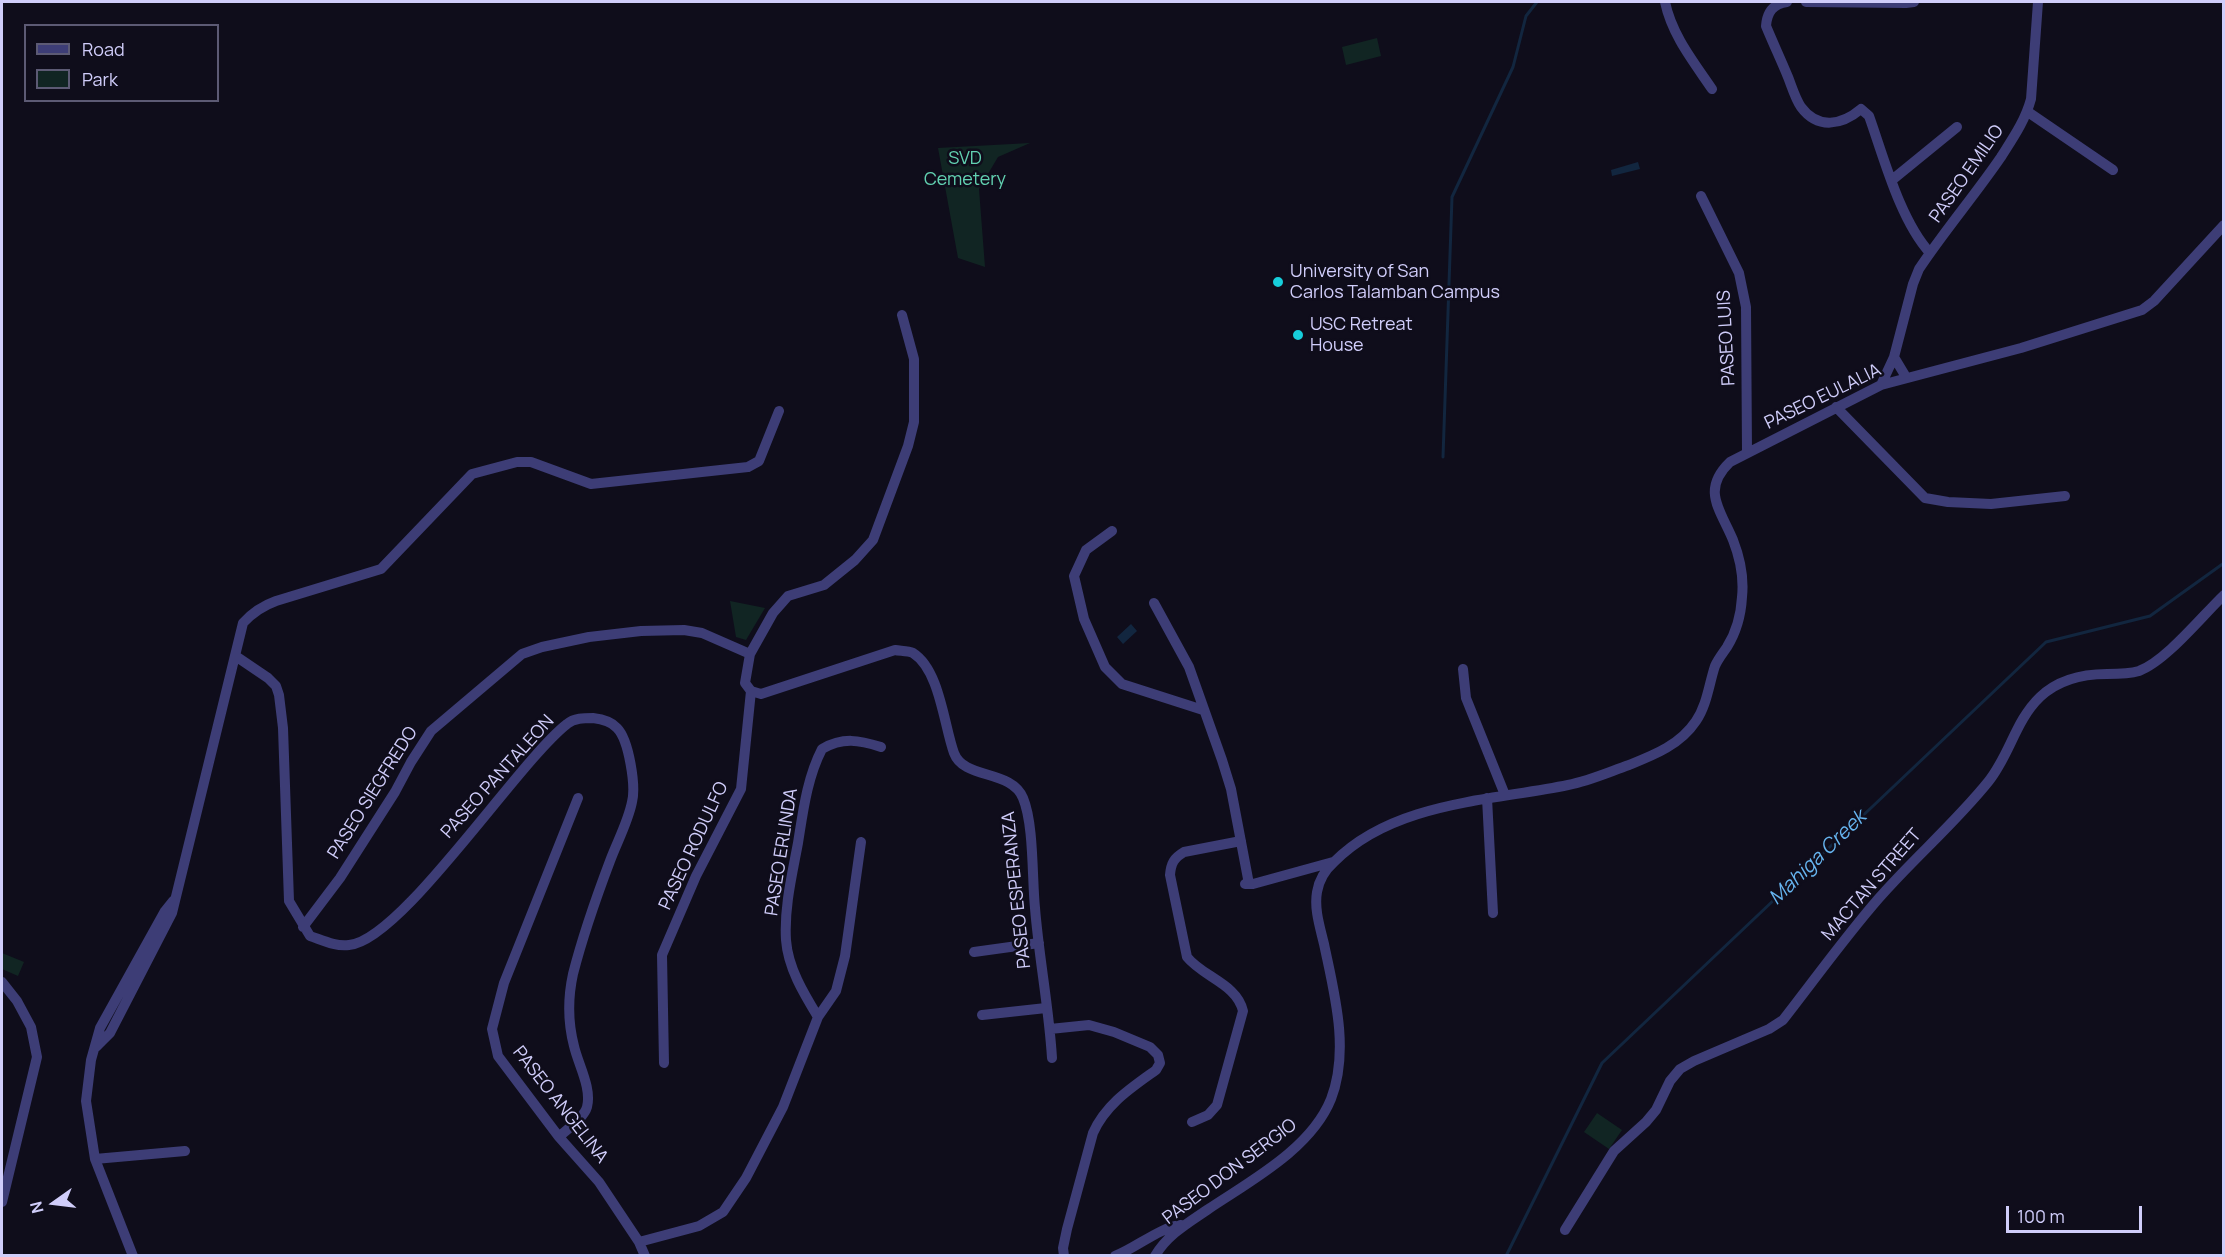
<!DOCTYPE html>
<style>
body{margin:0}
#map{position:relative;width:2225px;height:1257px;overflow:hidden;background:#0f0d1b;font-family:Manrope,sans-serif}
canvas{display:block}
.frame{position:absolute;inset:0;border:3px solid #d0cdfa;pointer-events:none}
.legend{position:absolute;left:24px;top:24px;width:195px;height:78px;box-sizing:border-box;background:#0f0d1b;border:2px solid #5c5a74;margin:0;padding:8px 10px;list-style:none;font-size:18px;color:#d0cdfa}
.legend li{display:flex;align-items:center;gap:12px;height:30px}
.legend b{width:30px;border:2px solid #5c5a74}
.north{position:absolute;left:24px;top:1173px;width:60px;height:60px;-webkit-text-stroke:4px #0f0d1b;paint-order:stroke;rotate:256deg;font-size:16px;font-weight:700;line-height:24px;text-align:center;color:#d0cdfa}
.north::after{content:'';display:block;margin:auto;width:21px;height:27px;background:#d0cdfa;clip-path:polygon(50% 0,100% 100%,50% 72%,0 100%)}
.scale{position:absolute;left:2006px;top:1206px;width:136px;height:27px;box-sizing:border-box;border:3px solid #d0cdfa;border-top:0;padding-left:8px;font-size:18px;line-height:21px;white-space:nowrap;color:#d0cdfa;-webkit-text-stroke:4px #0f0d1b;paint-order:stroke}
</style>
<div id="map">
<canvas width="2225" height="1257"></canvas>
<div class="frame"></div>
<ul class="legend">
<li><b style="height:8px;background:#3d3d76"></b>Road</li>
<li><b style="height:16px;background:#112523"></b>Park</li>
</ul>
<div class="north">N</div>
<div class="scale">100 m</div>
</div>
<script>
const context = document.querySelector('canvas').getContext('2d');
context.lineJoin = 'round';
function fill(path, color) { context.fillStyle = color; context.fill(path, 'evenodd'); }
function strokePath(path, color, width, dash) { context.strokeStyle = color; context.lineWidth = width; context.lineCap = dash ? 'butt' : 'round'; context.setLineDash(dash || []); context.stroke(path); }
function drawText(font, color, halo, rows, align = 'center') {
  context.font = font + ' Manrope,sans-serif'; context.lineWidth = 5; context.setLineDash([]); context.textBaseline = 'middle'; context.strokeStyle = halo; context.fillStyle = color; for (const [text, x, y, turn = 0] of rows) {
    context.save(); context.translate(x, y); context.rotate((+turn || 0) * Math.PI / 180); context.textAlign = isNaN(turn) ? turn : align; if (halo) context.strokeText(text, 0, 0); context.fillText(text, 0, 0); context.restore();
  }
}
const green = new Path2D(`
 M1377,38L1381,56L1346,65L1342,47Z
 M1030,143L998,157L979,189L985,267L958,258L938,148Z
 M730,601L765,608L746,640L736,637Z
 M2,953L24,962L18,976L2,969Z
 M1597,1113L1622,1130L1609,1149L1584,1132Z`);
const water = new Path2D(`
 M1638,162L1640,169L1612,176L1611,170Z
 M1131,624L1137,631L1123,644L1117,637Z`);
const stream = new Path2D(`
 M1443,457L1452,197L1513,67L1526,16L1537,2
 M1506,1256L1602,1063L2046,642L2150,616L2224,563`);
const minor = new Path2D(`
 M1665,2C1672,35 1693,61 1712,89
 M1787,2C1773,4 1767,12 1766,26C1773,43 1781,60 1788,77C1792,87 1795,98 1801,107C1818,130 1842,125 1861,109L1869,116C1884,158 1900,220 1930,253
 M1806,2L1906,3L1914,2
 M2028,112L2113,170
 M1892,180L1957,127
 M1701,196L1739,273L1746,307L1747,452
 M1894,357L1906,377
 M1881,385L1894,357L1913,284L1919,269C1945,230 1975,195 2001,157C2013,138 2025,121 2031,99L2038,2
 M1836,407L1925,498L1948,502L1991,504L2065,496
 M1112,531L1086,550L1074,576L1084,619L1105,667L1122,684L1203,710
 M1154,603L1189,667L1222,760L1231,789L1249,884
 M237,657L268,678L276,686L279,695L283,728L289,901L310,936C322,940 336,947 349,945C401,941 517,763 567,724C574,718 584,718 593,718C602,719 611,721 617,728C629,740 636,786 632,802C628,822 617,842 610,861C596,898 583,935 573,974C568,997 568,1023 574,1046C578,1064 592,1088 587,1107C584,1118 567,1129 559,1137
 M1463,669L1466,698L1505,795
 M751,691L761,694L895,650C900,651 908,651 913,653C940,670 944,726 954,753C964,780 1011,769 1023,798C1034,824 1032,879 1035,908C1039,958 1049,1008 1052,1058
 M578,798L504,983L492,1029L498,1056L559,1137L599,1182L639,1242L645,1256
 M1487,798L1493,913
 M1245,884H1253L1333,862
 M303,927L340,878L395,792L411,762L431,731L522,654L542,647L589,637L641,631L684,630L702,633L750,654
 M974,952L1039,943
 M2,982L17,1001L31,1027L37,1057L2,1202
 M982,1015L1046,1008
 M818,1017C804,994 788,968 786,940C784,908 792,875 798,843C803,812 807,778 822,749C843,737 859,740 881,747
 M1050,1029L1089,1025L1114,1032L1150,1047L1158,1055L1160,1063L1156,1070C1131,1088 1106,1104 1093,1133L1067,1229L1063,1248L1064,1256
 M96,1047L110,1033L172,913L243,623C253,612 262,606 276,601L381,569L472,474L517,462H531L591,484L748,467L759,461L779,411
 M664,1063L662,955L696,876L741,789L751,691L745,683L750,654L773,613L788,596L824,585L855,560L873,540L908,446L914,422V359L902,315
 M1192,1122L1208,1115L1217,1105L1243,1011C1237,984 1203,977 1187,957L1170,875C1171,863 1174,858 1184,852L1241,841
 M95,1159L185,1151
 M1565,1230L1614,1151L1646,1122L1656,1110L1670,1081L1680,1069L1694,1061L1769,1029L1783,1020C1815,979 1845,937 1879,898C1914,858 1955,823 1988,782C2010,755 2015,721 2040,697C2059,679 2082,674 2107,674C2117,674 2129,674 2139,671C2166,661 2202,616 2224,595
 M639,1242L699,1226L723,1212L746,1178L783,1107L818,1017L836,991L845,956L861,842
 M133,1256L95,1159L86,1101L91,1060L100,1028L165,911L173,901
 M1115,1256C1136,1248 1160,1227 1181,1225
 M1155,1256C1167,1235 1188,1223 1207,1210C1250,1181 1311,1149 1331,1099C1350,1050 1334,992 1324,944C1320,927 1314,909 1317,892C1319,880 1325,870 1334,862C1393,802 1490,801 1568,785C1589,781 1609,772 1629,765C1654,755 1680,745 1696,721C1707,705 1709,684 1715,666C1718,659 1723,653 1727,647C1737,631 1741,615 1742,597C1744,578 1740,558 1733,540C1720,509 1701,490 1730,462L1881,385L2021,348L2142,310L2154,301L2224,225`);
const markers = [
 [1278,282,6,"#17cedb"],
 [1298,335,6,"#17cedb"]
];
const parkNames = [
 ["SVD",965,159],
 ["Cemetery",965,180]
];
const streetNames = [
 ["PASEO EMILIO",1967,174,-55],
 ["PASEO LUIS",1727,338,-93],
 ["PASEO EULALIA",1823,397,-26],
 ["PASEO PANTALEON",498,777,-48],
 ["PASEO SIEGFREDO",373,793,-58],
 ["PASEO RODULFO",694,846,-65],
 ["PASEO ERLINDA",782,852,-81],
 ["MACTAN STREET",1872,885,-49],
 ["PASEO ESPERANZA",1017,890,-96],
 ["PASEO ANGELINA",560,1105,52],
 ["PASEO DON SERGIO",1230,1172,-37]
];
const poiNames = [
 ["University of San",1290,272],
 ["Carlos Talamban Campus",1290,293],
 ["USC Retreat",1310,325],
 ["House",1310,346]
];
const waterNames = [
 ["Mahiga Creek",1818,858,-44]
];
fill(green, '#112523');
fill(water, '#12263f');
strokePath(stream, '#12263f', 3);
strokePath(minor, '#3d3d76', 10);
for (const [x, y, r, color] of markers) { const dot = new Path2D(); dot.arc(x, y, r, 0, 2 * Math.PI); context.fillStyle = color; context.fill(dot); strokePath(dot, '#0f0d1b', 2); }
drawText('18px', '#62d1b1', '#0f0d1b', parkNames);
drawText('18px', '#d0cdfa', '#0f0d1b', streetNames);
drawText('18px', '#d0cdfa', '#0f0d1b', poiNames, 'left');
drawText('italic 20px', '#66b4ef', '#0f0d1b', waterNames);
</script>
